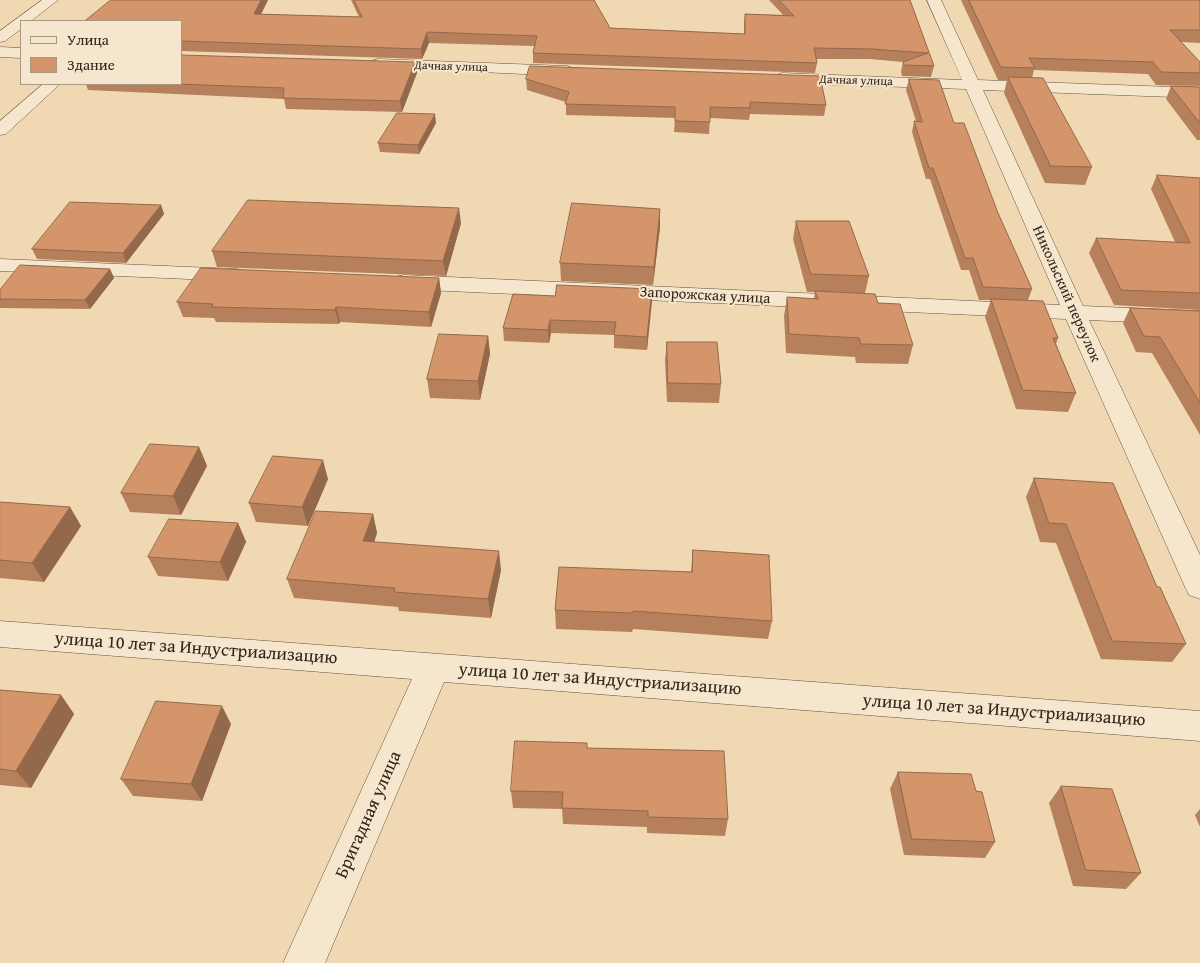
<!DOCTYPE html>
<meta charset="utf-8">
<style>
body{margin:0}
#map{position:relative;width:1200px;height:963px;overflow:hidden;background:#f0d9b2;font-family:"Gentium Book Plus",serif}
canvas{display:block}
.legend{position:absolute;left:20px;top:20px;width:162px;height:65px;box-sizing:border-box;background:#f5e6cd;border:1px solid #a79985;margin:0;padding:6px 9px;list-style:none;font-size:15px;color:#32251a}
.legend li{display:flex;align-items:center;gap:10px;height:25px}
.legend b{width:25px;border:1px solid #a79985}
</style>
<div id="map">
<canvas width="1200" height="963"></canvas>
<ul class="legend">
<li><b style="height:6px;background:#f5e6cd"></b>Улица</li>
<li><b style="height:14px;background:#d4956b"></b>Здание</li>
</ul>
</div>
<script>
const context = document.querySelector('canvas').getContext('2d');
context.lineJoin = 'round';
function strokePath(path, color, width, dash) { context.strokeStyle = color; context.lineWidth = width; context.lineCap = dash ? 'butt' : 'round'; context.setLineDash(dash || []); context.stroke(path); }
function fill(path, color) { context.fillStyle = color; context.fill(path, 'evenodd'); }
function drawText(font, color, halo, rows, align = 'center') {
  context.font = font + ' "Gentium Book Plus",serif'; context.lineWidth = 4; context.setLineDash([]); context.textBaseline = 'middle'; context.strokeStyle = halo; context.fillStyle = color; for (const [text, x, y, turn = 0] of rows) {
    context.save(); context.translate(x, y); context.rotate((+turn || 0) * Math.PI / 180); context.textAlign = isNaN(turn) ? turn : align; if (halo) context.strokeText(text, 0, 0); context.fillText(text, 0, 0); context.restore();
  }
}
const minor = new Path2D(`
 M42,0H58L31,21H21V29L5,41L0,42V31Z
 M927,0H941L978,80L1200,88V98L983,90L1083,306L1200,311V325L1089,320L1200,555V599L1189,595L1185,587L1066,319L863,310L855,308L852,303L855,298L863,296L1060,305L966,89L782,83L776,81L774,78L776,75L782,73L962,80Z
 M0,47L21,48V58L0,57Z
 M378,59L567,66L573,68L575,71L573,74L567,76L372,67L370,64L372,61Z
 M43,84H60L6,134L0,135V121Z
 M0,259L236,269L244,270L247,275L244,280L236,281L0,271Z
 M404,275L823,294L831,296L834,301L831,306L823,308L404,289L396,287L393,282L396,277Z
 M0,621L1200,711V741L444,682L325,963H283L412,679L0,647Z`);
const wall = new Path2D(`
 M268,0L261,14L359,17L351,0H594L609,26V28L744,34V24L745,14L783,15L769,0H910L934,66L931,77L902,76L901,72L903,62L870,59H816L817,63L815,73L533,63V53L534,46L429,43L422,59L181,51V21Z
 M961,0H1200V43L1181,42L1200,62V86L1156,85L1148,74L1034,70L1032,78L1092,167L1085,185L1045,183L1004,93L1007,80H998Z
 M415,62L417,73L402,112L286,109L284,99L88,90L86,84H181Z
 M526,79L826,105L824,116L750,114L749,120L710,118L709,134L674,132L675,118L566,115V102L527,90Z
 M909,79L954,123L998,213L1032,289L1028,300L1058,338L1056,344L1076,393L1068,412L1016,409L985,317L991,300H979L969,270H961L930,179H926L912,132L914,121H916L906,90Z
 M1171,86L1200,87V140H1197L1166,99Z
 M436,123L419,154L380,152L378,143Z
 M1157,175L1200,178V310L1114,305L1089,253L1096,238L1175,242L1151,189Z
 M161,205L164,214L126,263L37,259L32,249Z
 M660,209V227L653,285L561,281L560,263Z
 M796,221L869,276L865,293L878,303L913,345L908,364L856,363L855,357L786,353L784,316L787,297L814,299L815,292H807L793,239Z
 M461,223L446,276L217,267L212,251Z
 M110,269L114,278L90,309L0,308V290Z
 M439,278L441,293L431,327L340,322L339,324L216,322L214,318L183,317L177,302Z
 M652,289L647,350L614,348V335L551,333L549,343L504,341L503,328L555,296Z
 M1130,308L1200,311V435L1152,353L1136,352L1123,323Z
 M488,336L490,354L480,400L430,398L427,379Z
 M667,342L721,384L719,403L667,402L665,360Z
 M199,447L207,466L181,515L130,512L121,493Z
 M1034,478L1157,587L1186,644L1172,662L1101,659L1056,543L1040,542L1026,497Z
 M328,479L308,526L256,522L249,503Z
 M0,502L70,507L81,526L44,582L0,578Z
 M373,514L377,533L374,542L501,570L491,618L399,611L398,607L294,598L287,579Z
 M238,523L246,542L228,581L158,576L148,557Z
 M693,550L772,621L768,639L633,629L632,632L556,629L555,610L691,572Z
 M0,690L61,695L74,714L31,788L0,785Z
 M231,724L202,801L133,796L121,779Z
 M587,748L728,819L725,836L647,833V827L563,824L562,809L513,808L511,791Z
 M898,772L995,842L985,858L904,855L890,789Z
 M1061,786L1141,873L1126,889L1073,886L1049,803Z
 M1200,809V827L1195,815Z`);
const shadedWall = new Path2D(`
 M261,0H268L256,24L254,14Z
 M427,32L429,43L422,59L421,49Z
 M415,62L417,73L402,112L400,101Z
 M435,114L436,123L419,154L418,145Z
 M161,205L164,214L126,263L123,253Z
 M459,208L461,223L446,276L443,261Z
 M660,209V227L653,285L654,267Z
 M110,269L114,278L90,309L85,300Z
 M439,278L441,293L431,327L429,312Z
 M652,289V302L647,350V337Z
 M336,307L340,322L339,324L335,310Z
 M550,320L551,333L549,343L548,330Z
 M488,336L490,354L480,400L478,381Z
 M199,447L207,466L181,515L173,496Z
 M323,460L328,479L308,526L302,507Z
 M70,507L81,526L44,582L32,563Z
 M373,514L377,533L368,560L363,541Z
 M238,523L246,542L228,581L220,562Z
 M499,551L501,570L491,618L488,599Z
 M61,695L74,714L31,788L16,771Z
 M222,706L231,724L202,801L191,784Z`);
const building = new Path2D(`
 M111,0H261L254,14L362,17L354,0H594L609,26V28L745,34V14L794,16L779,0H910L934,66L904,65L903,62L928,53L872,49L814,48L817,63L533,53L537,36L427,32L421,49L181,41V21H85Z
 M969,0H1200V30H1170L1200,62V73L1161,72L1153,62L1029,58L1035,68L1001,67Z
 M181,55L415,62L400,101L283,98L284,88L178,84H181Z
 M530,66L820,76L826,105L750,102V108L710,107V122L675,121V107L565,104L569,92L526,79Z
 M1008,77L1043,78L1092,167L1051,166Z
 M909,79L939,80L954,123H964L998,213L1032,289L983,287L973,258H965L933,168H929L914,121L922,122Z
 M1171,86L1200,87V123Z
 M397,113L435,114L418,145L378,143Z
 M1157,175L1200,178V293L1121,290L1096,238L1190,243Z
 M248,200L459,208L443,261L212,251Z
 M70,202L161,205L123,253L32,249Z
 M572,203L660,209L654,267L560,263Z
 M796,221H849L869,276L811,274Z
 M20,265L110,269L85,300L0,299V290Z
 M201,268L439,278L429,312L336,307L335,310L211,307L213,304L177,302Z
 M557,285L652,289L647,337L614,335L616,322L550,320L548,330L503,328L513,294L555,296Z
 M815,291L875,294L878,303L900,304L913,345L861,344L859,338L789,334L787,297L818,299Z
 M991,299L1043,301L1058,338H1053L1076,393L1023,390Z
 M1130,308L1200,311V403L1160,337L1144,336Z
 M439,334L488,336L478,381L427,379Z
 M667,342H717L721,384L668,383Z
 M150,444L199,447L173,496L121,493Z
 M273,456L323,460L302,507L249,503Z
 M1034,478L1113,483L1157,587H1160L1186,644L1112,641L1066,524L1049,523Z
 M0,502L70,507L32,563L0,560Z
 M316,511L373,514L363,541L499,551L488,599L394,592L395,588L287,579Z
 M169,519L238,523L220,562L148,557Z
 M693,550L769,555L772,621L633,611V613L555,610L559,567L692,572Z
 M0,690L61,695L16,771L0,769Z
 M156,701L222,706L191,784L121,779Z
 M515,741L587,743V748L724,751L728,819L648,817V811L562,808L563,792L511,791Z
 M898,772L971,774L976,791L982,792L995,842L912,839Z
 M1061,786L1112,789L1141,873L1086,870Z`);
const farStreetnames = [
 ["Дачная улица",451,67,2],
 ["Дачная улица",856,81,2]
];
const streetNames = [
 ["Никольский переулок",1066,294,66],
 ["Запорожская улица",705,296,3]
];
const nearStreetnames = [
 ["улица 10 лет за Индустриализацию",196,649,4],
 ["улица 10 лет за Индустриализацию",600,680,4],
 ["улица 10 лет за Индустриализацию",1004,711,4],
 ["Бригадная улица",369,815,-66]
];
strokePath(minor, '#625240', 1);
fill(minor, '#f5e6cd');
fill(wall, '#b6805c');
fill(shadedWall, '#94684b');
fill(building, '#d4956b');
strokePath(building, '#94684b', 1);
drawText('12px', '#32251a', '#f5e6cd', farStreetnames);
drawText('15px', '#32251a', '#f5e6cd', streetNames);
drawText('18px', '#32251a', '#f5e6cd', nearStreetnames);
</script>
